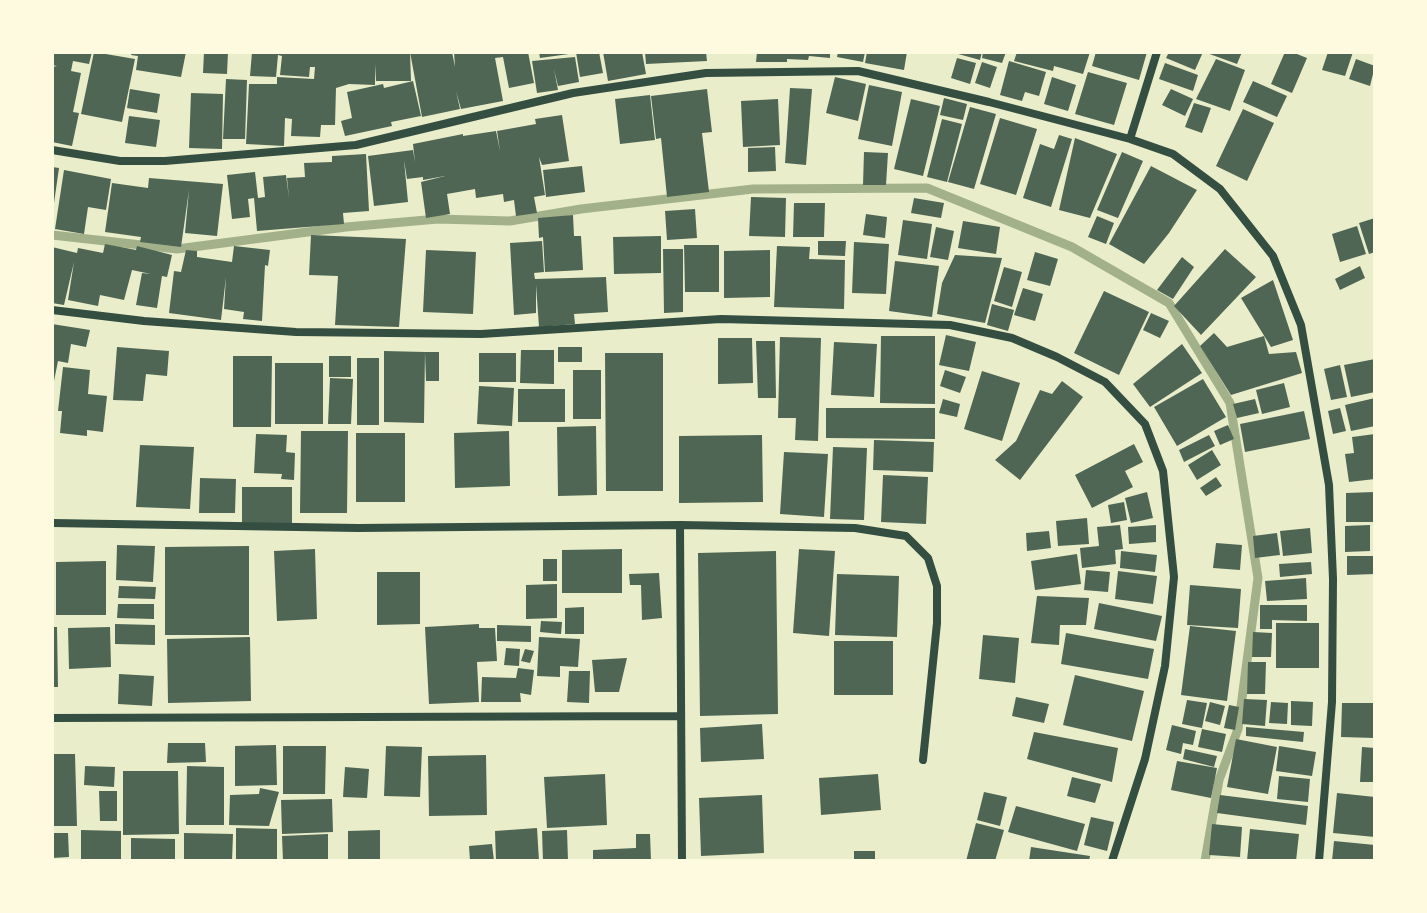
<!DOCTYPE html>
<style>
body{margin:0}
#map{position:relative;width:1427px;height:913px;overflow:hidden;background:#e9edc9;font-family:"Titillium Web",sans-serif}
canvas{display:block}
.frame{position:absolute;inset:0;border:54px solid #fefae0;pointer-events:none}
</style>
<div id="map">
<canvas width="1427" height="913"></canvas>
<div class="frame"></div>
</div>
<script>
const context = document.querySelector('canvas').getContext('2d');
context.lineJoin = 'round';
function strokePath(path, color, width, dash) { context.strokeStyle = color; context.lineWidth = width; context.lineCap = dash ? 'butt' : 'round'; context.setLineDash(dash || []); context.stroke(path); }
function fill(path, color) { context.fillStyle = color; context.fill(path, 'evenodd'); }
const stream = new Path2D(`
 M52,235L177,249L346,227L438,219L510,221L581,209L753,189L927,188L1072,247L1169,303L1230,403L1258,578L1238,729L1219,780L1205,861`);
const building = new Path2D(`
 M52,52H92L89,64L73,61L71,71L81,73L73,112L79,113L72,146L52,142V67L57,66L52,65Z
 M94,52L135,59L122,122L81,114Z
 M132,52H186L181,77L136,70L138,56L131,55Z
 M204,52H228L227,74L203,73Z
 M252,52H410L411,81H376L375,64V85L349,84L336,88L335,125H321L320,137L291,136L292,119L285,118L284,146L246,144L249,84H277V77L314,79L315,67H310L309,77L280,75L282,56L278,55L276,77L250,76Z
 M410,52H452L455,67L454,52H528L534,83L509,88L503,57L495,58L503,101L461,109L456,91L460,109L422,117Z
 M539,52H569V54L540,58Z
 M576,52H599L603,73L580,77Z
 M603,52H642L646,74L608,81Z
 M645,52H706L707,61L646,64Z
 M757,52H830V58L809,56L808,60L787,59V62H756Z
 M838,52H865L863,62L837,57Z
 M867,52H907L904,70L865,63Z
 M951,52H982L980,60Z
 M983,52H1006L1002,63L982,58Z
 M1017,52H1090L1083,74L1054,66L1053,71L1014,61Z
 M1096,52H1147L1139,80L1092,66Z
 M1169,52H1203L1195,70L1166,58Z
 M1204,52H1242L1237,64Z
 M1285,52H1292L1307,58L1292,93L1271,84Z
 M1328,52H1353L1345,76L1322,70Z
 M575,57L579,82L558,86L554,69L558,90L537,93L532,61Z
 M957,58L976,63L970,84L951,78Z
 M1216,59L1245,70L1230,111L1196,99Z
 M1356,59L1375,66L1370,86L1349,79Z
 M1009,61L1046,72L1039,96L1025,92L1022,101L1000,95Z
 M982,62L997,67L990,88L975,83Z
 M1165,63L1198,75L1193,91L1159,79Z
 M1088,72L1127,83L1114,125L1075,114Z
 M835,77L866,84L858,121L826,113Z
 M1052,77L1076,85L1068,111L1044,104Z
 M226,79L247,80L245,139H223Z
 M413,81L421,116L391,122L392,126L345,136L341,121L352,118L347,92L383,84L384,88Z
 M1253,81L1287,96L1277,117L1243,102Z
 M869,85L902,92L892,146L858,139Z
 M790,88L812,89L806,165L785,163Z
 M130,89L160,94L157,113L127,108Z
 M707,89L712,132L702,133L709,192L667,197L661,138L656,139L651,96Z
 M1171,89L1193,99L1185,116L1162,105Z
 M191,93L223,94L222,149L189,148Z
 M650,95L655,140L620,144L615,99Z
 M944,98L967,104L963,120L940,115Z
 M778,99L780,145L743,147L741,101Z
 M911,99L940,106L923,176L894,169Z
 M1194,103L1211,108L1202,133L1185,127Z
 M970,107L996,114L974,189L948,182Z
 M1243,109L1274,123L1247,181L1216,166Z
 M562,115L569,161L542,165L539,157L545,195L534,197L537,213L516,216L514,200L504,202L503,194L476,198L475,189L447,194L450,214L426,218L421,182L445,176L423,180V177L407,179L404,160L408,202L374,206L368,156L413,150L415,162L413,144L463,134V136L496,131L500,151L497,131L536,124L535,119Z
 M129,116L160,120L156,147L125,143Z
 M1000,118L1037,129L1016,195L980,184Z
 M942,119L962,124L947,182L927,177Z
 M1059,135L1072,139L1051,207L1023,198L1040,144L1054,149Z
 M1075,138L1117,154L1090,218L1059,210Z
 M775,147L776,171L748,172V148Z
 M864,152L888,153L886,185H863Z
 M1122,152L1143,161L1118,218L1097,210Z
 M366,154L369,211L343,213L344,224L257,231L254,198L248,199L250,217L232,219L227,175L255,172L258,198L265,197L263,177L286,175L289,198L287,178L305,177L304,163L332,162V156Z
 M582,166L585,192L546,197L543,170Z
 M1151,166L1197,190L1169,233L1144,264L1109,244Z
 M52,167L59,168L54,203H52Z
 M64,170L111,179L106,210L88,207L84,234L55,229Z
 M149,178L223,184L217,236L185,233L189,190L181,247L140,242L141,237L105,232L112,183L148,188Z
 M751,197L786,198L785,237L749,236Z
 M914,198L944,203L941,218L911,213Z
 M794,203H825L824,237H793Z
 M695,209L697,238L667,240L665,211Z
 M866,214L887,217L885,238L863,235Z
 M573,215L574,236H581L583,270L545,272L543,237L539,238L538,218Z
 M1097,216L1114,223L1106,244L1088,237Z
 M1375,218V252L1369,254L1359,223Z
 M903,220L932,224L927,259L898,255Z
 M963,221L1000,227L996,254L958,248Z
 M1357,226L1366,254L1340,262L1332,234Z
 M936,227L954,231L948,260L930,257Z
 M311,235L406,239L399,327L335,325L338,276L309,275Z
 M661,236V273L614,274L613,237Z
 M542,241L544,272L534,273L535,279L606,277L608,312L574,314L575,324L539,327L536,285V313L514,315L510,243Z
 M818,241H846L845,256L818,255Z
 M854,242L889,244L886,294L852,293Z
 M105,244L136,250L137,246L172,255L167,277L162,276L157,308L136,305L142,273L151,274L132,270L124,300L100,295L98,306L68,300L74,262L64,305L52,303V247L77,253L78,248L103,253Z
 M684,245H719V292H685Z
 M234,246L270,250L268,266L265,265L262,321L243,319L244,312L224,309L226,277L221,320L169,313L174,271L181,272L186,250L197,251V257L232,262Z
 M777,246L810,247L809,259L845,260L844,309L774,307Z
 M663,249H683V312L664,313Z
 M1225,249L1256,277L1201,335L1174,306Z
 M426,250L476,252L473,314L423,312Z
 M770,250V297L724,298V251Z
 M1035,252L1058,259L1050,286L1027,280Z
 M955,255L1002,258L985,323L937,314L942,283Z
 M1182,257L1194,267L1173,299L1157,290Z
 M895,261L939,266L932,317L889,311Z
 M1360,266L1365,278L1340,290L1335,279Z
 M1004,267L1022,272L1012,307L994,301Z
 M1273,280L1293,340L1271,347L1241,298Z
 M1023,288L1043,294L1035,321L1014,315Z
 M1104,291L1149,312L1119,375L1074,353Z
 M992,304L1014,310L1008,331L987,325Z
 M1151,313L1169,321L1160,338L1143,330Z
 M52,324L90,330L86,347L71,344L68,363L58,361L53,386Z
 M1214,333L1227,347L1264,336L1269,354L1296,352L1302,373L1231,395L1200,346Z
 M946,335L976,342L969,371L939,365Z
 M881,336H935V404L880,403Z
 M780,337L821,338L818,441L795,440L796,418H778Z
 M718,338H752L753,383L718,384Z
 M756,341H775L776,398H758Z
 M834,342L877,344L874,397L831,395Z
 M1182,344L1202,373L1150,407L1133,384Z
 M117,347L169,351L167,376L146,374L143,401L113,400Z
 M558,347H582V362H558Z
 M521,350H554V384L520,383Z
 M384,351L425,352L424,423L384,422Z
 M425,352H439V381H426Z
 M479,353H516V382H479Z
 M605,353H663V491H606Z
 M233,356H272L271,427H233Z
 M329,356H351V377H329Z
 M357,358H379V425H357Z
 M1375,359V392L1351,397L1344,365Z
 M275,363H323V424H275Z
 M1340,365L1347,397L1331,400L1324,369Z
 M63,367L90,370L88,394L107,396L103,432L87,430V436L60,433L62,411H58Z
 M573,370H601V419H573Z
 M945,370L966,377L960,393L940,386Z
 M982,371L1020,383L1002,441L964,429Z
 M330,378L353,379L351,424H328Z
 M1203,379L1226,417L1177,446L1154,407Z
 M1062,381L1083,397L1020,480L995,460L1016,441L1040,390L1052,394Z
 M1284,383L1290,407L1262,414L1256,390Z
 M479,386L514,388L512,426L477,424Z
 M518,389H565V422H518Z
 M1375,398V426L1351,431L1345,405Z
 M943,399L960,404L957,417L939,413Z
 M1255,399L1259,413L1237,418L1233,404Z
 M826,408H935V439L826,438Z
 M1340,408L1346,431L1333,434L1328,411Z
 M1304,411L1310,439L1245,452L1240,424Z
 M1228,425L1234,439L1220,445L1214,431Z
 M596,426L597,495L558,496L557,427Z
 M301,431H348L347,513H300Z
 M509,431L510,486L455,488L454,433Z
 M356,433H405V502H356Z
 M256,434L287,435L286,452L295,453L294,480L281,479L282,474L254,473Z
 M1375,434V479L1349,482L1345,454L1354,453L1352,437Z
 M762,435L763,502L679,503V436Z
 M1209,435L1215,446L1184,462L1179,450Z
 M874,440L934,442L933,472L873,470Z
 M1134,444L1143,462L1125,471L1133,487L1092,508L1075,475Z
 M140,445L194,447L190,509L136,507Z
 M833,447L867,448L864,520L830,519Z
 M1212,450L1221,465L1197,480L1188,465Z
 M784,452L828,454L824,517L780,514Z
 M883,475L928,477L926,524L881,522Z
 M1216,477L1222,486L1206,496L1200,488Z
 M200,478L236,479L235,513H199Z
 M242,487H292V524H242Z
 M1147,492L1153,518L1131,523L1125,498Z
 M1375,492V522H1346V493Z
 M1124,502L1127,520L1111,523L1108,505Z
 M1087,518L1089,544L1058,546L1056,521Z
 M1120,525L1123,549L1115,550L1116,564L1082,568L1080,548L1099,546L1097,527Z
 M1156,525V542L1129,544L1128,527Z
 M1370,525V551L1345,552V526Z
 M1310,528L1312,553L1283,556L1280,531Z
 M1049,531L1051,548L1027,551L1026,533Z
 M1277,533L1280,555L1255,558L1253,536Z
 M1216,543L1242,545L1240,570L1213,568Z
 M117,545L155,546L153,582L116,580Z
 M249,546V635H165V547Z
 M315,549L317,619L277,621L274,551Z
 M622,549V593H562V550Z
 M799,549L835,551L829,636L793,633Z
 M776,551L778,714L700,716L698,553Z
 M1121,551L1157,555L1155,572L1120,568Z
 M1077,554L1081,584L1035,590L1031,561Z
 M1347,556H1375V574L1347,575Z
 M543,559H557V581H543Z
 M106,561V615H56V562Z
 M1311,562L1312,574L1280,577L1279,564Z
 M1086,570L1110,572L1108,592L1084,590Z
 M1118,571L1157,576L1153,604L1115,599Z
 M377,572H420V624L377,625Z
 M659,573L662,618L642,620L641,585H630L629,574Z
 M837,574L899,576L897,637L835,635Z
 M1306,578L1307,599L1267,601L1265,581Z
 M557,584V618L526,619V585Z
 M1190,585L1241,589L1238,628L1187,625Z
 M119,586L156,587L155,599L118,598Z
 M1037,596L1089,598L1086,625H1060L1059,645L1031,643Z
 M1099,603L1162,616L1156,641L1094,629Z
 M118,604H154V619L117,618Z
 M1260,605H1307V621L1272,620V629H1260Z
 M584,607V634H565V608Z
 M541,621L562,622L561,634L540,632Z
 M1276,623H1319V668H1276Z
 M115,624L155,625V645L115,644Z
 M479,624V628H495L497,661L477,662L479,702L429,704L425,627Z
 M497,625L531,626V642L497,641Z
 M1190,626L1236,631L1227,701L1181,695Z
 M52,627H57L58,687H52Z
 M110,627L111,667L69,669L68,628Z
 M1253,632L1272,633L1271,657H1252Z
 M1066,633L1154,649L1148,679L1061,664Z
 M983,635L1019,638L1015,683L979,679Z
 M250,637L251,701L168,703L167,639Z
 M539,637L580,639L578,667L560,666V677L537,676Z
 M834,641H893V695H834Z
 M506,648L520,649L519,666L504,665Z
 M525,649L534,651L530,663L521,661Z
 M627,658L619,692H595L592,660Z
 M1248,662H1266L1265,694H1247Z
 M518,668L534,670L531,695L520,693L521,702H481L482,677L516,678Z
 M569,671H590L589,703L567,702Z
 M119,674L154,676L152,706L118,704Z
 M1075,675L1144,691L1132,741L1063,725Z
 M1016,697L1049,704L1044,723L1012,716Z
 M1244,699L1267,700L1265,726L1242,724Z
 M1187,700L1207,703L1202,728L1182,724Z
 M1291,701L1313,702L1312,726L1291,725Z
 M1210,702L1225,706L1220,725L1205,721Z
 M1271,702L1288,703L1287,724L1269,723Z
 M1342,703H1375V738L1341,737Z
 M1229,705L1239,707L1235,730L1224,728Z
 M762,724L764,759L701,762L700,728Z
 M1172,725L1196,731L1193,745L1183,743L1181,754L1166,750Z
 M1246,727L1304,732L1303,742L1246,736Z
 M1202,729L1226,734L1222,752L1198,747Z
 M1034,732L1118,748L1112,782L1027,759Z
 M1236,739L1277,747L1268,794L1227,787Z
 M168,743H205L206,762L167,763Z
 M276,745L277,785L235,786V746Z
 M283,746H326L325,794H283Z
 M386,746L422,747L420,797L384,796Z
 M1279,746L1316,752L1312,776L1276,771Z
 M1362,747L1375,748V782H1360Z
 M1185,749L1217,756L1214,767L1183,759Z
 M52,754H75L77,826H52Z
 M486,755L487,815L429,816L428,756Z
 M1177,761L1217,768L1211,798L1171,790Z
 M85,766L115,767L114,787L84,785Z
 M187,766L224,767V825H186Z
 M345,767L369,769L367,798L343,797Z
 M123,771H178L179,834L123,835Z
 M605,774L607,825L547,828L544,777Z
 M878,774L881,810L821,815L819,778Z
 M1279,776L1310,779L1308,802L1277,799Z
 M1072,777L1101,784L1095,803L1067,796Z
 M260,788L279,792L269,826L229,825L230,795L259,794Z
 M99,791H117V821H100Z
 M984,792L1007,797L1000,826L977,820Z
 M1337,793L1375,797V837L1333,833Z
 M762,795L764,853L701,856L699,798Z
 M1220,795L1308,806L1306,825L1217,813Z
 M332,799L333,832L282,834L281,800Z
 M1016,806L1085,824L1077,851L1008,832Z
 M1091,817L1114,822L1107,851L1084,845Z
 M976,823L1004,830L995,861H966Z
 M1212,824L1242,827L1240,857L1209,855Z
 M236,828L277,829V861H236Z
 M537,828L539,861H496L495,831Z
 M1250,829L1299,834L1296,861H1247Z
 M81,830L121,831V861H81Z
 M380,830V861H348V831Z
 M567,830L568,861H543L542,831Z
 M52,833H68L69,857L52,858Z
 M184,833L233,834L232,861H184Z
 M328,834V861H283L282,836Z
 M636,834H650L651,861H593V850L636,848Z
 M131,838L175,839V861H131Z
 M1334,841L1375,845V861H1332Z
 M492,844L494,861H470L469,846Z
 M1031,847L1090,856L1089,861H1029Z
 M854,851H875V861H854Z`);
const minor = new Path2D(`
 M1130,139L1157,52
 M52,150L120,161H165L356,145L573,93L706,73L858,71L989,102L1130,139L1173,154L1220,189L1273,256L1301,325L1329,485L1333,579L1332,702L1319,861
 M52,310L144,321L296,332L481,334L721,319L950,325L1012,338L1057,357L1105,382L1145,424L1163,471L1174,577L1165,666L1145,759L1112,861
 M52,523L358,528L680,525L855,528L906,536L928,558L937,586V623L923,760
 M680,525L682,861
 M52,718L681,716`);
strokePath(stream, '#a3b18a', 9);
fill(building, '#4f6655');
strokePath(minor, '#344e41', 8);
</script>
